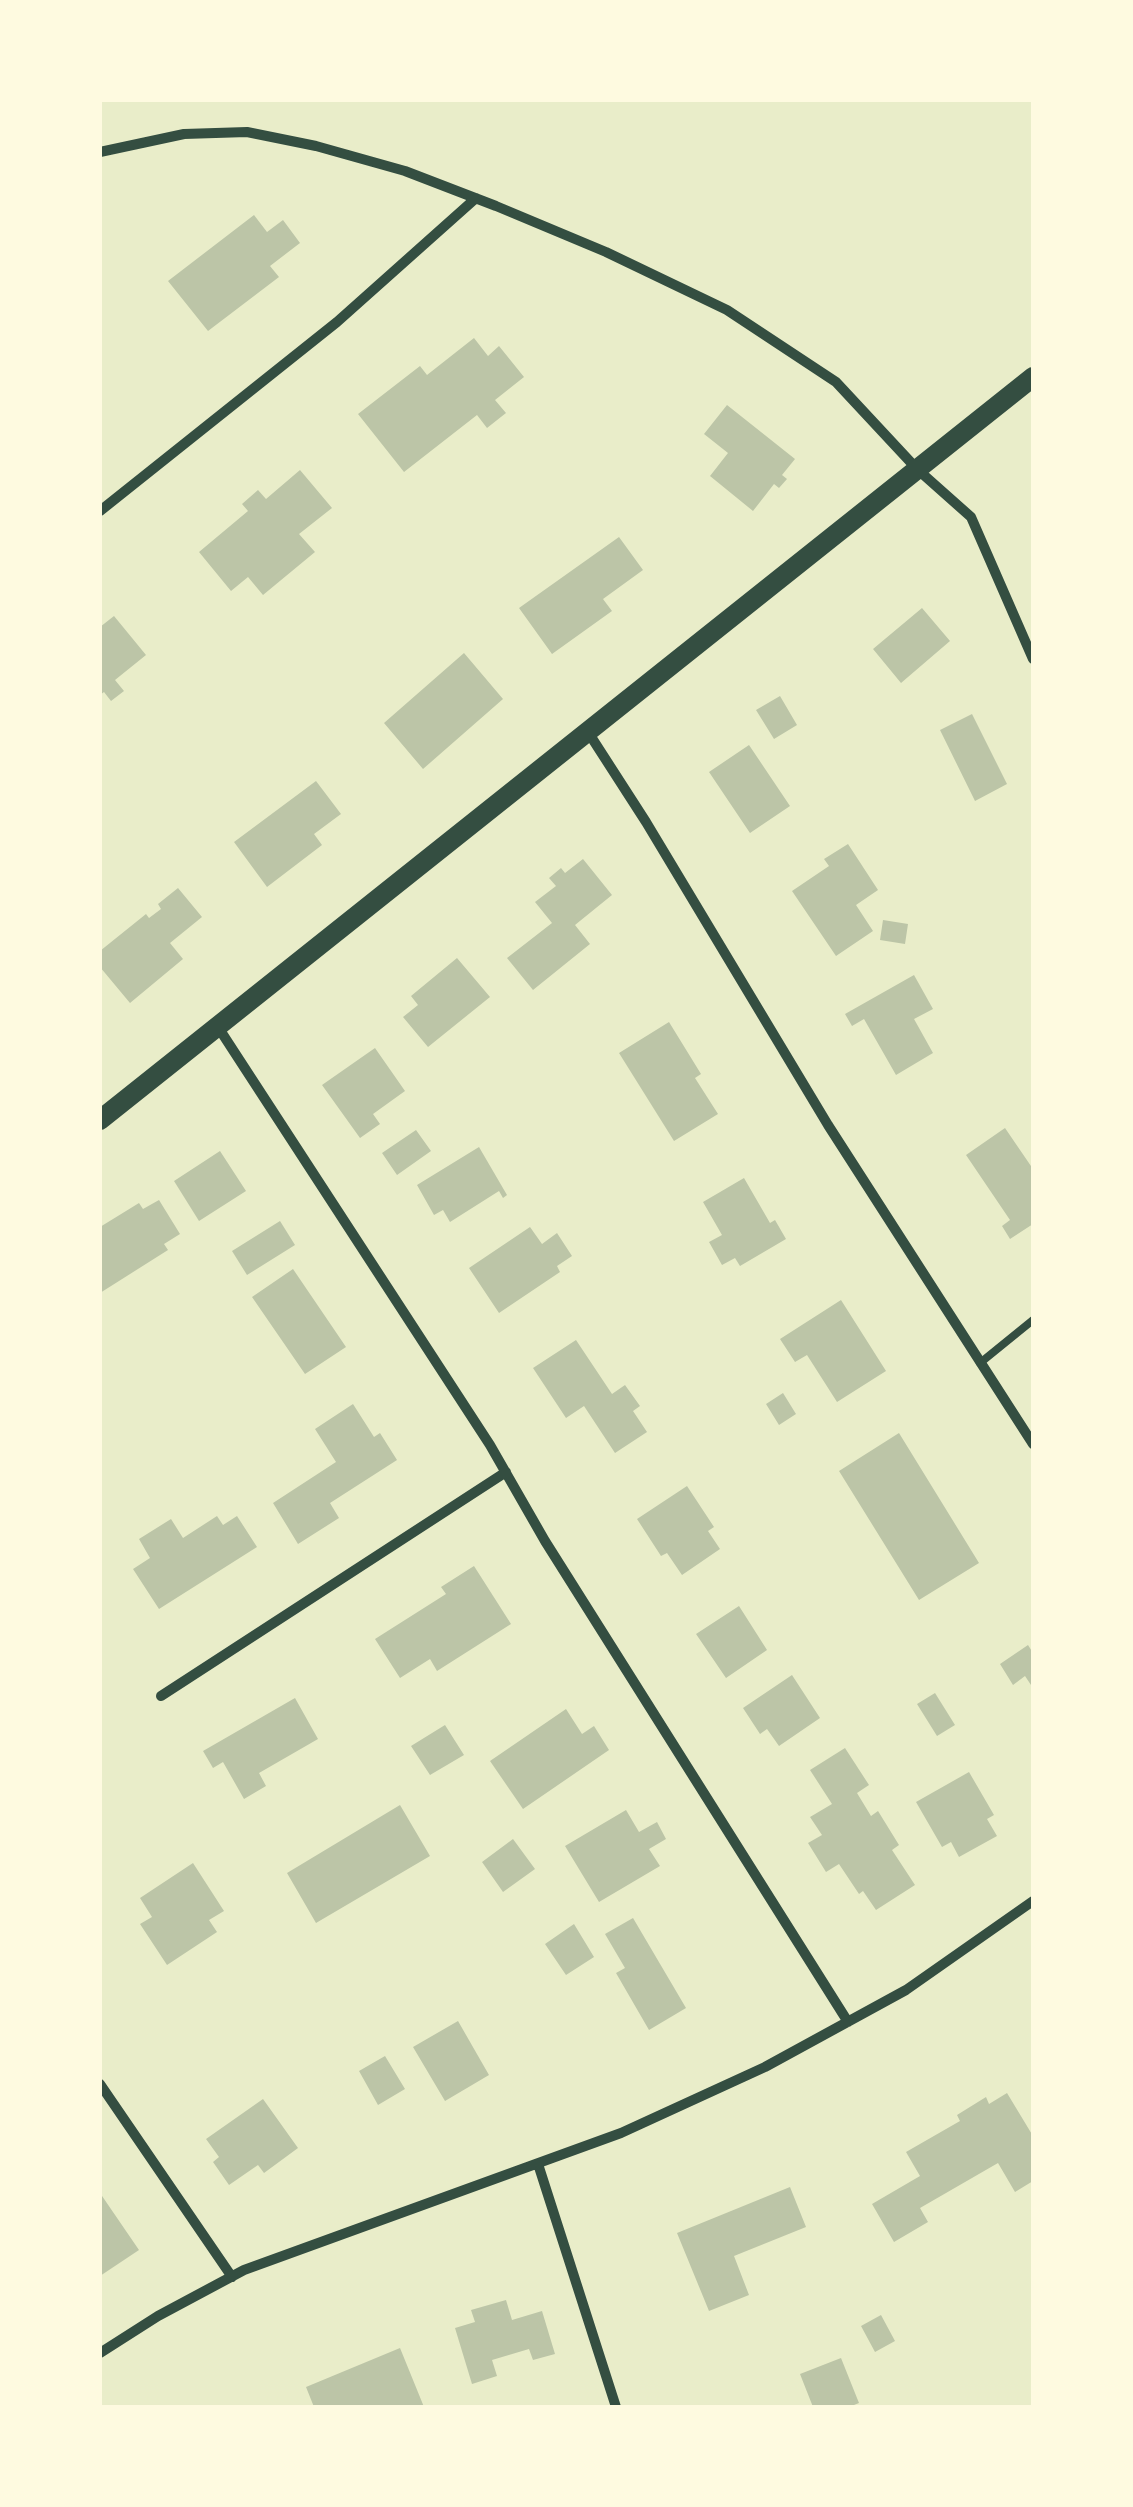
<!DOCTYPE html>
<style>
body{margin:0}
#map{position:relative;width:1133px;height:2507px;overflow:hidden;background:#e9edc9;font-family:"Libre Baskerville",serif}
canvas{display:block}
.frame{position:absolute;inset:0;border:102px solid #fefae0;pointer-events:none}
</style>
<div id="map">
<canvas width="1133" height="2507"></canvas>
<div class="frame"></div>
</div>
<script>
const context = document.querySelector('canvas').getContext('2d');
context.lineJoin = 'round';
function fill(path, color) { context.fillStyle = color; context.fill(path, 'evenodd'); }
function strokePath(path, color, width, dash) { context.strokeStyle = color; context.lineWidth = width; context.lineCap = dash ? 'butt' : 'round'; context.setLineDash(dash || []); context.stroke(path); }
const building = new Path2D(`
 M254,215L267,232L283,220L300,243L270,266L279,277L208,331L168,281Z
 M474,338L488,356L499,346L524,377L495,400L506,413L487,428L477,415L404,472L358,414L420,366L427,375Z
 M727,405L795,459L782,475L787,479L779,488L774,484L753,511L710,476L728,453L704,434Z
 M300,470L332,508L299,534L315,552L263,595L248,577L231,591L199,552L248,511L242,504L258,490L266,499Z
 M619,537L643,570L603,599L612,611L552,654L519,608Z
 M922,608L950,641L901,683L873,649Z
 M114,616L146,655L115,680L124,691L111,701L104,692L100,695V627Z
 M464,653L503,699L423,769L384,723Z
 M780,696L797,725L774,739L756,710Z
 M972,714L1007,784L975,801L940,730Z
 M749,745L790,806L750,833L709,772Z
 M316,781L341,814L314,834L322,845L267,887L234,842Z
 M848,844L878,890L856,905L873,931L836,956L792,891L829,866L824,859Z
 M583,859L612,895L575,925L590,944L533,990L507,958L552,923L535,902L556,886L549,878L561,868L565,873Z
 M178,888L202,917L170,943L183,959L130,1003L100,967V951L146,914L149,918L161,909L158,904Z
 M883,920L908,924L905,944L880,940Z
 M457,958L490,997L428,1047L403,1017L418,1005L411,996Z
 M914,975L933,1009L914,1019L933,1053L896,1075L864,1019L852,1026L845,1014Z
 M669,1022L701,1074L695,1078L718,1114L674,1141L619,1053Z
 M375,1048L405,1091L373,1114L380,1124L360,1138L322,1085Z
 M1005,1128L1033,1169V1224L1010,1239L1002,1226L1010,1220L966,1155Z
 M416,1130L431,1151L397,1175L382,1153Z
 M479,1147L507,1195L503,1198L499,1191L450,1222L443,1210L434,1215L417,1185Z
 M220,1151L246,1191L199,1221L174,1181Z
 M744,1178L770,1223L775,1220L786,1239L740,1266L735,1258L722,1265L709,1242L722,1235L703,1202Z
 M159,1200L180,1234L164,1244L168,1250L100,1293V1227L139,1203L143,1209Z
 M280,1221L295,1245L247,1275L232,1251Z
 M530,1227L542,1244L557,1233L572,1256L557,1266L560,1272L499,1313L469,1268Z
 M293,1269L346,1347L305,1374L252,1297Z
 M841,1300L886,1371L837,1402L807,1355L795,1362L780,1339Z
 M576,1340L612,1394L625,1385L640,1406L633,1411L647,1432L615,1453L584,1406L566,1418L533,1368Z
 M783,1393L796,1414L779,1425L766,1404Z
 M353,1404L374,1437L380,1433L397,1460L330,1503L339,1518L298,1544L273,1503L336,1462L315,1429Z
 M899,1433L979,1563L919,1600L839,1471Z
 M687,1486L714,1527L708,1531L720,1549L682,1575L667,1553L661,1556L637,1519Z
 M217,1516L223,1525L237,1516L257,1547L159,1609L133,1569L150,1558L139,1539L171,1519L183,1538Z
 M474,1566L511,1624L437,1671L430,1659L400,1678L375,1639L446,1594L441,1587Z
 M739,1606L767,1650L726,1678L696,1634Z
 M1028,1645L1033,1653V1688L1025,1676L1013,1685L1000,1664Z
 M792,1675L820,1718L779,1746L767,1729L760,1734L743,1708Z
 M935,1693L955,1725L937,1736L917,1704Z
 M295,1698L318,1739L259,1773L266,1786L244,1799L223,1762L213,1768L203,1751Z
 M566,1709L582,1734L594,1726L609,1750L523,1809L490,1761Z
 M445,1725L464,1755L430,1775L411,1746Z
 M845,1748L869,1785L857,1793L871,1816L878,1811L899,1845L892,1850L915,1885L876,1910L863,1891L859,1894L839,1864L826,1872L808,1843L822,1835L810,1817L832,1804L810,1770Z
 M969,1772L994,1815L987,1819L997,1836L959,1857L951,1842L942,1847L916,1802Z
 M400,1805L430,1856L316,1923L287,1873Z
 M626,1810L639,1832L657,1822L666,1839L649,1849L660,1866L599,1902L565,1846Z
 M513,1839L535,1869L503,1892L482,1862Z
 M193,1863L224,1911L209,1920L217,1932L167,1965L140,1924L152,1917L140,1898Z
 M633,1918L686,2008L649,2030L616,1973L625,1968L605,1934Z
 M574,1924L594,1957L566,1975L545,1944Z
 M458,2021L489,2075L445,2101L413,2047Z
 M385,2056L405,2089L378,2105L359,2071Z
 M1007,2093L1033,2136V2181L1015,2192L998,2163L920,2208L928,2222L894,2242L872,2204L920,2176L906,2152L960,2121L957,2115L986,2097L989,2104Z
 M263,2099L298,2148L264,2173L258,2165L229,2185L213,2162L219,2157L206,2139Z
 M790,2187L806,2227L734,2256L749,2295L709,2311L677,2233Z
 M100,2193L139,2250L100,2276Z
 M506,2300L512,2320L542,2311L555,2354L533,2360L529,2349L492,2360L497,2376L472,2384L455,2328L475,2322L471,2310Z
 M881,2315L895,2341L875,2352L861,2326Z
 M400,2348L424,2407H314L306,2387Z
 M841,2358L859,2403L849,2407H813L800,2374Z`);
const service = new Path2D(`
 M980,1363L1033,1320`);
const minor = new Path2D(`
 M100,152L184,134L247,132L316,146L405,171L496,206L606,252L727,310L836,382L917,469L971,517L1033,659
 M100,511L337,322L476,198
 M588,732L646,822L828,1125L1033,1444
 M218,1027L490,1445L545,1541L848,2022
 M161,1696L506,1472
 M100,2084L232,2277
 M538,2164L616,2407
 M100,2353L158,2316L244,2270L621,2133L765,2067L906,1990L1033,1901`);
const secondary = new Path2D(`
 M100,1120L1033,377`);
fill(building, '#bcc5a7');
strokePath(service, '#344e41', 8);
strokePath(minor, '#344e41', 10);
strokePath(secondary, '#344e41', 20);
</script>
